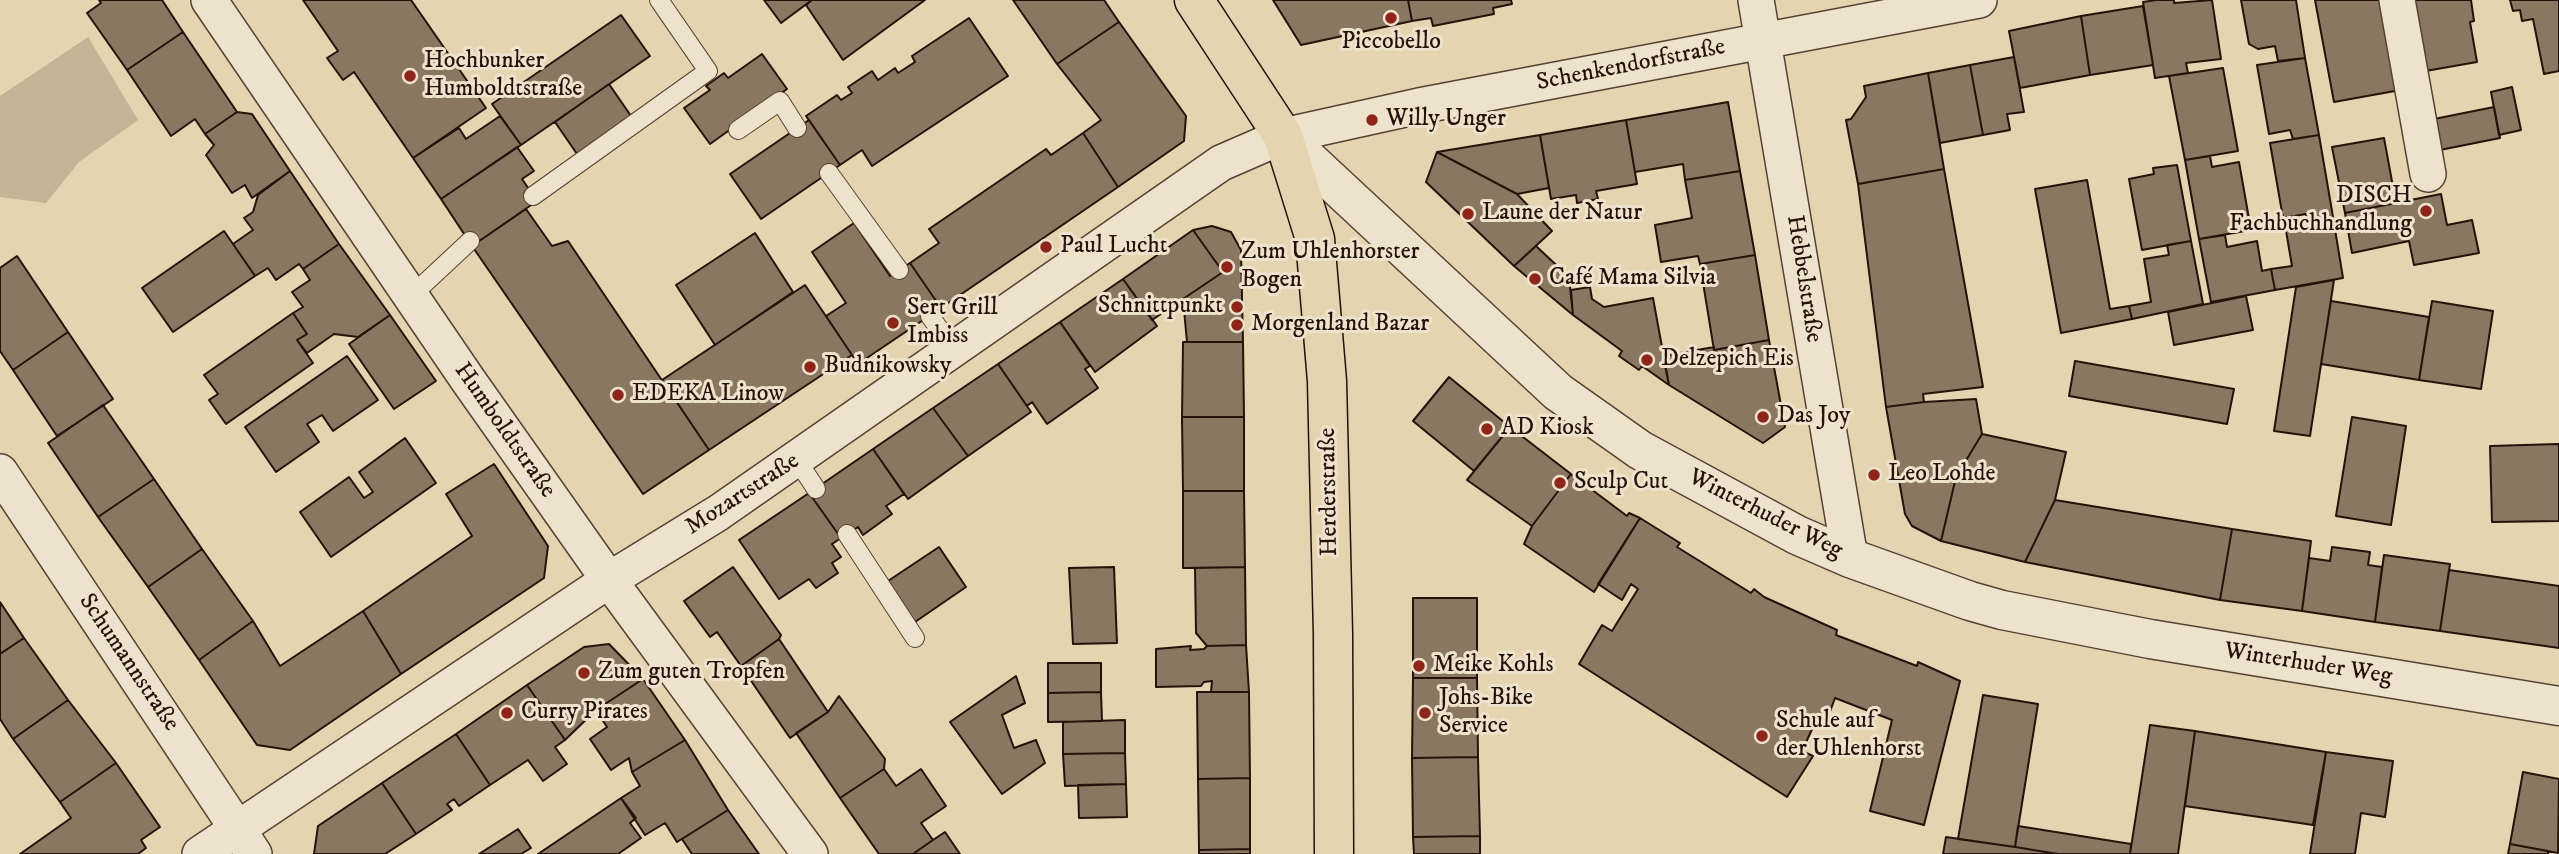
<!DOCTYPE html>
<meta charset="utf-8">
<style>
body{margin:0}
canvas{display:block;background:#e4d4b0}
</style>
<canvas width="2559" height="854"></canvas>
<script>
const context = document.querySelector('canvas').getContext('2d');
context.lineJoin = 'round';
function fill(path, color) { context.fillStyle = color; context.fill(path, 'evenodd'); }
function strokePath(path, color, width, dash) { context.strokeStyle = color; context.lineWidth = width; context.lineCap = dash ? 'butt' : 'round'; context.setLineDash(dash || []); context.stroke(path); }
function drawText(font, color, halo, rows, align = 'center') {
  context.font = font + ' "IM FELL DW Pica",serif'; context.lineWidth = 6; context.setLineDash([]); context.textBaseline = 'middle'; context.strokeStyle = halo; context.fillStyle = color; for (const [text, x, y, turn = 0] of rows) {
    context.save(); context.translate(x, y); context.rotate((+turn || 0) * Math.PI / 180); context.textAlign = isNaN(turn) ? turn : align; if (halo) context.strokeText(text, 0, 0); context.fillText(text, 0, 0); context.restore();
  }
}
const green = new Path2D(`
 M88,37L138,120L79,162L46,203L0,197V96Z`);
const building = new Path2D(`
 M99,0H162L183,32L127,70L87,13L101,3Z
 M303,0H411L486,108L413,158L354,72L343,80L327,58L338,51Z
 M764,0H812L781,23Z
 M812,0H925L843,60L806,5Z
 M1013,0H1104L1119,22L1057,64Z
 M1273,0H1408L1412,21L1301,45Z
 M1408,0H1511L1512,4L1493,8L1494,14L1433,26L1431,18L1412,21Z
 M2156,0H2174V3L2212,0L2221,59L2186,63L2188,73L2155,78L2143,2Z
 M2241,0H2296L2305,58L2278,61L2275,46L2258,49L2249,44Z
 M2315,0H2389L2406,89L2334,102Z
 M2407,0H2471L2474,21L2470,22L2477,62L2420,72Z
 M2510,0H2559V71L2544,74L2533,19L2522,21L2520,10L2513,11Z
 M2143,6L2153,65L2090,75L2081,16Z
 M621,15L650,56L521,145L492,104Z
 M2081,16L2090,75L2020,88L2009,31Z
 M969,18L1008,76L872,166L862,150L840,165L806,116L837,95L841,100L852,93L848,87L872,71L878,80L895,68L898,73L915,62L912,56Z
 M1119,22L1186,116L1184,141L1118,187L1083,133L1101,120L1057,64Z
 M183,32L237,112L205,134L195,119L171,136L127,70Z
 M762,54L787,89L710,144L684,108L710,90L706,86L724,73L728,78Z
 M2014,57L2024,112L2007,114L2010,130L1983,135L1970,65Z
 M2305,58L2319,135L2293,139L2290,130L2269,134L2257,65Z
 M1970,65L1983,135L1940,143L1928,73Z
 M2223,68L2238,151L2185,160L2169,76Z
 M1928,73L1944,169L1858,184L1846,120L1851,119L1866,97L1864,86Z
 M609,84L631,116L577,154L555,122Z
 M2512,87L2521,130L2499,135L2491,92Z
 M1728,102L1740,171L1685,180L1683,164L1635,172L1626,120Z
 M2494,107L2500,138L2435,151L2429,120Z
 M237,112L252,114L290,171L252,198L245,185L232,193L206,155L214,145L205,134Z
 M500,116L521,145L441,199L413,158L459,128L466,139Z
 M809,120L840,165L761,219L730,174Z
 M1626,120L1637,184L1596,191L1598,199L1577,203L1576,195L1551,199L1540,135Z
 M1083,133L1118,187L941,308L910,263L939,243L929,229L1046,149L1051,155Z
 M1540,135L1549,188L1517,194L1437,152Z
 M2319,135L2333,217L2308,222L2306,214L2283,218L2270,143Z
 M2384,138L2396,203L2345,213L2332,147Z
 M517,147L534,171L522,179L537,201L472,246L441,199Z
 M1437,152L1517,194L1552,231L1514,266L1426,182Z
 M2210,156L2212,167L2239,162L2251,230L2199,239L2185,160Z
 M2177,165L2191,241L2142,250L2129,179L2154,174L2153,168Z
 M1944,169L1983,387L1923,394L1924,402L1886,407L1858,184Z
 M290,171L339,244L303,269L299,264L276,280L268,268L255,276L233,244L253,230L244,218L253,212L258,195Z
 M1740,171L1755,255L1700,264L1698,256L1661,262L1655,225L1692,218L1685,180Z
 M2087,180L2110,309L2129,306L2132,319L2061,333L2035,189Z
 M2441,194L2447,225L2472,220L2479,253L2414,265L2409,241L2352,253L2345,213Z
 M526,209L552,246L568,241L709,450L643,494L472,246Z
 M2333,217L2343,278L2275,290L2271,269L2292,266L2285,225Z
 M854,223L890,276L910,263L941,308L858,364L826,316L846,303L812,252Z
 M1212,226L1231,232L1241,250L1243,342H1187L1183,299L1223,272L1193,230Z
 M1193,230L1223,272L1152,320L1123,279Z
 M224,231L255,276L173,332L142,288Z
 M755,233L793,292L715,345L676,285Z
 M2225,235L2227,247L2257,241L2262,271L2271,269L2275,290L2211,302L2199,239Z
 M2191,241L2203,304L2132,319L2129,306L2151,302L2144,259L2169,255L2167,245Z
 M339,244L390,315L358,337L334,334L307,353L297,340L307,334L293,313L303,307L292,292L310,280L303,269Z
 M1536,246L1569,277L1573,315L1514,266Z
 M1755,255L1769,340L1714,350L1700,264Z
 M17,256L68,332L13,370L0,351V268Z
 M1123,279L1157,326L1095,372L1060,322Z
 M2334,280L2310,436L2274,431L2296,287Z
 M805,285L852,355L709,450L662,380Z
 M1590,287L1592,299L1604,307L1653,298L1669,385L1642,366L1639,370L1619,356L1622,351L1573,315L1571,290Z
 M2246,296L2253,330L2174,345L2168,312Z
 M2331,301L2429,317L2419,380L2321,364Z
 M2432,301L2493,311L2481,389L2419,380Z
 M293,313L307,334L297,340L313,363L226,424L209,400L218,394L204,375Z
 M390,315L436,381L394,409L349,344Z
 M1060,322L1090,366L1085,369L1098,388L1047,424L1032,402L1027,406L998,364Z
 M68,332L113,399L57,436L13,370Z
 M1769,340L1785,427L1763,443L1669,385L1663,356L1714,347V350Z
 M1183,342H1243L1244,417H1182Z
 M347,356L378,400L333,431L322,415L307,424L319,442L276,472L245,427Z
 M2075,361L2234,389L2227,424L2069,396Z
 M998,364L1031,412L968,456L933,408Z
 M1449,377L1510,427L1474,471L1413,421Z
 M1976,399L1982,434L1956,477L1941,541L1912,526L1905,514L1886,407L1924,402Z
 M103,405L154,479L98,517L48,443Z
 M933,408L968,456L908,499L873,449Z
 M1182,417H1244V491H1183Z
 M2352,417L2406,426L2391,525L2336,516Z
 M1510,427L1571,474L1532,526L1467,480Z
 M1982,434L2066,452L2055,500L2025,562L1941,541L1956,477Z
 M405,438L436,483L331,557L300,512L349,477L364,498L373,492L359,472Z
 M2559,444V521L2492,522L2490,446Z
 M873,449L904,494L886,506L892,514L863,535L858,527L841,538L809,493Z
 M494,464L548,546L544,578L401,674L363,611L472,536L446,494Z
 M1571,474L1627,516L1629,513L1640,518L1594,592L1524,544L1532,526Z
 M154,479L202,549L148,587L98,517Z
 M1183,491H1244L1245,567L1183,568Z
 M809,493L841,538L832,544L841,557L832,563L838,573L816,588L809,579L779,599L739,540Z
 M2055,500L2232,529L2220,600L2025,562Z
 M1640,518L1680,543L1677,547L1751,593L1754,589L1764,597L1837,630L1836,635L1917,666L1918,662L1960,681L1924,825L1870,811L1892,720L1835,698L1824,728L1814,725L1802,751L1813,756L1787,797L1579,664L1602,625L1612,631L1638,589L1631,584L1622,600L1598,584Z
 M2232,529L2311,541L2302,611L2220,600Z
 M939,547L966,587L915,622L888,581Z
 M2332,547L2370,552L2368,565L2382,567L2375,622L2302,611L2309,558L2330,561Z
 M202,549L253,621L199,660L148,587Z
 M2384,555L2450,564L2440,631L2375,622Z
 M733,567L781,635L779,639L741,666L717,632L710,637L684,601Z
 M1114,567L1117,643L1073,644L1069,568Z
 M1245,567L1246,645L1207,646L1196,633L1195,568Z
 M2449,570L2559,586V648L2440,631Z
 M1413,598H1477V678H1413Z
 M0,602L24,638L0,654Z
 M363,611L401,674L290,750L257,745L199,660L253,621L280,666Z
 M24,638L68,700L13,739L0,719V654Z
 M779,639L828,712L790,738L741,666Z
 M609,644L643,679L596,710L565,740L527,685L584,647Z
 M1246,645L1249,692H1211L1212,681L1204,682L1201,686L1156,687V649L1191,646L1190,650L1204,649L1207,646Z
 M1048,663H1101V692L1048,693Z
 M1016,676L1025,703L1002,715L1014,748L1036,740L1045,763L1002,794L950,722Z
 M1413,678H1477L1478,757L1412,758Z
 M643,679L685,740L632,772L629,758L611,770L590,739L607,727L596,710Z
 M527,685L565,740L555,747L567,764L543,781L528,760L490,785L456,734Z
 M1101,692L1102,721L1048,722V693Z
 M1197,692H1249L1250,778L1198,779Z
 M1983,695L2038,704L2015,847L1958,839Z
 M839,696L885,759L884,769L840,798L796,733L828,712Z
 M68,700L116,763L60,802L13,739Z
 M1125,720V753L1063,754V722Z
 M2150,725L2195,731L2178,854H2130Z
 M2195,731L2326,752L2313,825L2185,806Z
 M456,734L490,785L459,806L454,799L447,804L452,810L416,834L382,783Z
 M685,740L728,810L677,842L665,823L645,835L621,798L640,786L632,772Z
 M2326,752L2393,761L2385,817L2361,813L2355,854H2310Z
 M1125,753L1126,784L1065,786L1063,754Z
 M1478,757L1480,836L1413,837L1412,758Z
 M116,763L160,827L141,840L146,848L138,854H20L71,818L60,802Z
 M884,769L896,786L921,769L946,806L921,823L933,840L913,854H879L840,798Z
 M2523,772L2559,779L2558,853L2510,844Z
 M1250,778V849L1199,850L1198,779Z
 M382,783L416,834L385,854H314L318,826Z
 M1126,784L1127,817L1079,818L1078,785Z
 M621,798L636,818L630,823L641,838L618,854H538Z
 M728,810L759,854H692L682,839Z
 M2018,826L2131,844L2130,854H2058L2015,847Z
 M518,829L531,848L521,854H479Z
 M945,832L960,854H913L933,840Z
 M1480,836V854H1414L1413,837Z
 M1946,837L2015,847L2058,854H1943Z
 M2510,844L2548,851V854H2508Z
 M1250,849V854H1199V850Z`);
const service = new Path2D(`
 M738,130L780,101L797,128
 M829,173L899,270
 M533,196L708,71L659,0
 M411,296L470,241
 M930,316L954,350
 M797,460L816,489
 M847,534L915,638`);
const minor = new Path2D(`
 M209,0L468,380L609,580L810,854
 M1756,0L1850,558
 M2397,0L2428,174
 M0,472L254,854
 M200,854L609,580L718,513L1221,163L1283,136L1419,106L1979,0`);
const tertiary = new Path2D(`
 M1283,136L1558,392L1640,450L1797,535L1850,558L1970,601L2002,610L2150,639L2559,706`);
const primary = new Path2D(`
 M1194,0L1283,136L1315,239L1327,381L1333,634L1334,854`);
const markers = [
 [1391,18,7,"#8f2418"],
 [410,76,7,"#8f2418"],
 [1372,120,7,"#8f2418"],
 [2426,211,7,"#8f2418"],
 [1468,214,7,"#8f2418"],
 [1046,247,7,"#8f2418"],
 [1227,267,7,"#8f2418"],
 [1535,279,7,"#8f2418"],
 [1237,307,7,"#8f2418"],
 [893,323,7,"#8f2418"],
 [1237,325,7,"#8f2418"],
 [1647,360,7,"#8f2418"],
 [810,367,7,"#8f2418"],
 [618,395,7,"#8f2418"],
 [1763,417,7,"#8f2418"],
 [1487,429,7,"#8f2418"],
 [1874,475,7,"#8f2418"],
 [1560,483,7,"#8f2418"],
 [1419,666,7,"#8f2418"],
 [584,673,7,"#8f2418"],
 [507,713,7,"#8f2418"],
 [1425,713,7,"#8f2418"],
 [1762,736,7,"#8f2418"]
];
const poiNames = [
 ["Piccobello",1391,43,"center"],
 ["Hochbunker",424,62],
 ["Humboldtstraße",424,90],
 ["Willy Unger",1386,120],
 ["DISCH",2412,197,"right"],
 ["Fachbuchhandlung",2412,225,"right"],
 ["Laune der Natur",1482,214],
 ["Paul Lucht",1060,247],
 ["Zum Uhlenhorster",1241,253],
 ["Bogen",1241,281],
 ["Café Mama Silvia",1549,279],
 ["Schnittpunkt",1223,307,"right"],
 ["Sert Grill",907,309],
 ["Imbiss",907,337],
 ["Morgenland Bazar",1251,325],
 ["Delzepich Eis",1661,360],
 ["Budnikowsky",824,367],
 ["EDEKA Linow",632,395],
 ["Das Joy",1777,417],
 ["AD Kiosk",1501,429],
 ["Leo Lohde",1888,475],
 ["Sculp Cut",1574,483],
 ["Meike Kohls",1433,666],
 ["Zum guten Tropfen",598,673],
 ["Johs-Bike",1439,699],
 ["Service",1439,727],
 ["Curry Pirates",521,713],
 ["Schule auf",1776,722],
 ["der Uhlenhorst",1776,750]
];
const streetNames = [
 ["Schenkendorfstraße",1631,66,-11],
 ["Hebbelstraße",1803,279,81],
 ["Humboldtstraße",504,431,55],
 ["Herderstraße",1330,492,-91],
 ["Mozartstraße",743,495,-33],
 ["Winterhuder Weg",1765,515,27],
 ["Schumannstraße",128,663,56],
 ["Winterhuder Weg",2308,665,9]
];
fill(green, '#c4b394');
fill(building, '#897761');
strokePath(building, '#26120b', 2);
strokePath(service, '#564234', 20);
strokePath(minor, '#564234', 38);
strokePath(tertiary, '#564234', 41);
strokePath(primary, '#26120b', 41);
strokePath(service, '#ede3cc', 18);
strokePath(minor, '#ede3cc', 35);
strokePath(tertiary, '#ede3cc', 38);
strokePath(primary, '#e4d4b0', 38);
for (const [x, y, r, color] of markers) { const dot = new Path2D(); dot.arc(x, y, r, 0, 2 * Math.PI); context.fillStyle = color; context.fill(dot); strokePath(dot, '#ede3cc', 2.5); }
drawText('24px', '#26120b', '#ede3cc', poiNames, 'left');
drawText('24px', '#26120b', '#ede3cc', streetNames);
</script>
